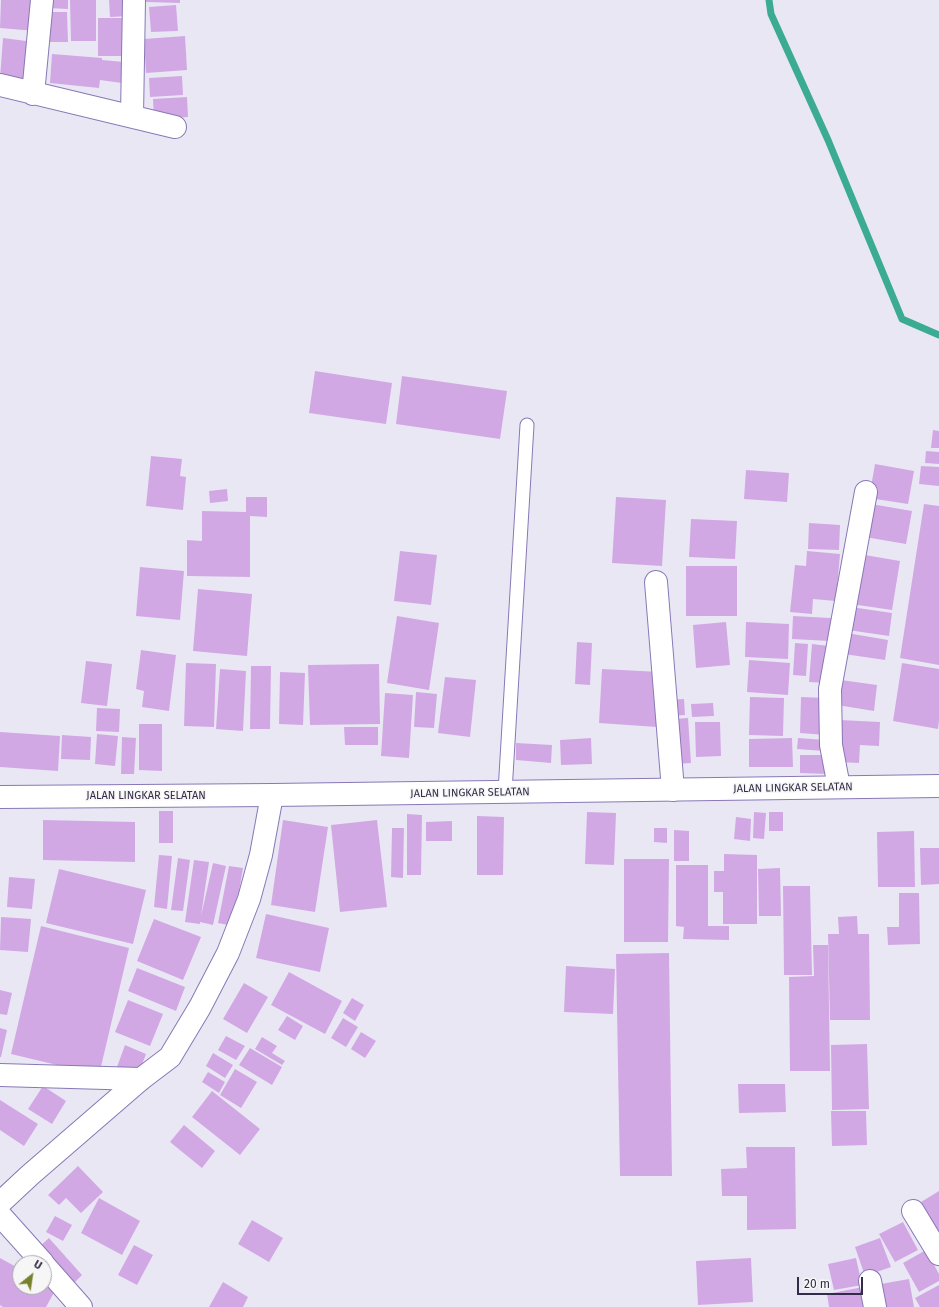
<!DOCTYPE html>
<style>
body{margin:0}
#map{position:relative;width:939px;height:1307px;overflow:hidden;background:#eae7f5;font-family:"Fira Sans",sans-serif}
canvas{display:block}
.north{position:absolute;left:12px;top:1255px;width:40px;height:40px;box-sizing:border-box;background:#f6f6f6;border:1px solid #a8a5b0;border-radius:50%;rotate:30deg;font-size:11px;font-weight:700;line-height:16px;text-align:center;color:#332c47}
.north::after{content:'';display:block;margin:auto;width:14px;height:18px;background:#77802c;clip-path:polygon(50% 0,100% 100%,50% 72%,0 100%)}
.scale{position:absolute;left:797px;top:1277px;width:66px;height:18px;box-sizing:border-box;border:2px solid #332c47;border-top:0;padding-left:5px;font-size:12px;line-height:14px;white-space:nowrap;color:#332c47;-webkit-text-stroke:3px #f6f6f6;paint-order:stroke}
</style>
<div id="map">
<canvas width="939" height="1307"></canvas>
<div class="north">U</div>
<div class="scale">20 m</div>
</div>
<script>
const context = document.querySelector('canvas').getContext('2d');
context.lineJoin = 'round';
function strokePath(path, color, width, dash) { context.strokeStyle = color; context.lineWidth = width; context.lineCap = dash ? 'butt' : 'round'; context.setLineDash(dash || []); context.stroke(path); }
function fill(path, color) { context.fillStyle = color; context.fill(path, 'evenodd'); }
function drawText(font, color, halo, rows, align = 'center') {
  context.font = font + ' "Fira Sans",sans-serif'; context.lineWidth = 3; context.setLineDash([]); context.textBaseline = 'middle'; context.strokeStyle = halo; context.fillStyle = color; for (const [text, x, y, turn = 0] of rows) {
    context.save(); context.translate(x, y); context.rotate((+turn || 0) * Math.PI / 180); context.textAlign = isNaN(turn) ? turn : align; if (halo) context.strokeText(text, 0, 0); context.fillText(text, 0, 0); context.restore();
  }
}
const stream = new Path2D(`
 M769,0L771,14L828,140L902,319L939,335`);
const building = new Path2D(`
 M1,0H38L35,31L0,28Z
 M47,0H68V9L47,8Z
 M70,0H96V41H71Z
 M109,0H129L130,16L110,17Z
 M146,0H180V3L146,2Z
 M176,5L178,31L151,32L149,7Z
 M48,12H67L68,42H48Z
 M98,18H126V56H98Z
 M185,36L187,70L146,73L144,39Z
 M3,38L34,42L30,81L0,78Z
 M52,54L102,58V60L124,62L122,83L100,80L99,88L50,83Z
 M182,76L183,95L150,97L149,78Z
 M187,97L188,117L154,119L153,99Z
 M315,371L392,383L386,424L309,413Z
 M402,376L507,391L500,439L396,424Z
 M933,430L939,431V448H931Z
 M926,451L939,452V464L925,463Z
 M151,456L182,459L180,476L186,477L183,510L146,506Z
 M875,464L914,471L908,504L869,498Z
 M921,466L939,467V486L919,484Z
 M746,470L789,473L787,502L744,499Z
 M227,489L228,501L210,503L209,491Z
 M246,497H267V517L250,516V577L187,576V540L202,541V511L246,512Z
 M616,497L666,500L662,566L612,563Z
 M871,504L912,511L906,544L865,537Z
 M924,504L939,506V665L900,658Z
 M691,519L737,521L735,559L689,557Z
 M809,523L840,525L839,550L808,549Z
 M400,551L437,555L431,605L394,601Z
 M807,551L840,554L836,601L813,599L812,614L790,612L795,565L806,566Z
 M859,554L900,561L892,610L851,604Z
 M686,566H737V616H686Z
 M140,567L184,571L180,620L136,616Z
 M198,589L252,594L247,656L193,651Z
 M851,607L892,613L889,636L848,630Z
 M397,616L439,623L429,690L387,683Z
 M793,616L831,618L830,641L792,639Z
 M726,622L730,665L696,668L693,625Z
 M746,622L789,624L788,659L745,657Z
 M847,633L888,640L885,660L844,654Z
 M577,642L592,643L590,685L575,684Z
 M795,643L808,644L806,676L793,675Z
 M812,644L829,646L826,683L809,682Z
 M141,650L176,655L169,711L142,707L144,691L136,689Z
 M749,660L790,663L788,695L747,692Z
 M86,661L112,664L107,706L81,703Z
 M186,663L216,664L214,727L184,726Z
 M902,663L939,669V720L938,729L893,721Z
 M379,664L380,724L310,725L308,665Z
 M251,666H271L270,729H250Z
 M220,669L246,671L243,731L216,729Z
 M602,669L660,672L657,727L599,723Z
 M280,672L305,673L303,725L279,724Z
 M445,677L476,680L470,737L438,733Z
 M841,680L877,685L874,711L837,705Z
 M416,692L437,694L434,728L414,727Z
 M385,693L413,695L409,758L381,756Z
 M750,697L784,698L783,736L749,735Z
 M801,697L828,698L826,735L800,733Z
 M684,699L685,715L670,716L668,700Z
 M713,703L714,716L692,717L691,704Z
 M97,708L120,709L119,732L96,731Z
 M688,718L691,763L676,764L673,719Z
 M840,720L880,722L879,746L860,745L859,763L838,762Z
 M695,722H720L721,756L696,757Z
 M139,724H162V771L139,770Z
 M344,727H378V745H345Z
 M0,732L60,736L58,771L0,767Z
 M97,734L118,736L115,766L95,764Z
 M62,735L91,737L90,760L61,759Z
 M122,737L136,738L134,774H121Z
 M591,738L592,764L561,765L560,740Z
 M792,738L793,767H749V739Z
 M798,738L825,740L824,751L797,749Z
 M516,743L552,745L551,763L516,760Z
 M800,755H828V774L800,773Z
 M159,811H173V843H159Z
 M587,812L616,813L614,865L585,864Z
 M754,812L766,813L764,839L753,838Z
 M769,812H783V831H769Z
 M407,814L422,815L421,875H407Z
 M477,816L504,817L503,875H477Z
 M736,817L751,819L750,841L734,839Z
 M43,820L135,822V862L43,860Z
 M283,820L328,827L315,912L271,905Z
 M377,820L387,907L340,912L331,825Z
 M452,821V841H426V822Z
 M392,828H404L403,878L391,877Z
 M654,828H667V843L654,842Z
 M674,830L689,831V861H674Z
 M914,831L915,887H878L877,832Z
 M920,848H939V884L921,885Z
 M724,854L757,855V924H723V892H714V871H724Z
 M159,855L172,856L167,909L154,907Z
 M178,858L190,860L183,911L171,910Z
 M624,859H669L668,942H624Z
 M194,860L209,862L201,916L213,863L226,866L213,925L200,922V924L185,922Z
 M676,865H708V926H729V940L683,939L684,927L676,926Z
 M229,866L243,868L233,926L218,923Z
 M780,868L781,916H759L758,869Z
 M59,869L146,890L133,944L46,923Z
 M9,877L35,879L32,909L7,907Z
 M783,886H810L812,975H784Z
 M899,893H919L920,944L888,945L887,927H899Z
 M266,914L329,928L320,972L256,958Z
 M857,916L858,934H869L870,1020H830L828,934H839L838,917Z
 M1,917L31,919L28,952L0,950Z
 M154,919L201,937L183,980L137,961Z
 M41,926L129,948L99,1075L11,1054Z
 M813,945H828L830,1071H790L789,977L814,976Z
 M669,953L672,1176H620L616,954Z
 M566,966L615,969L613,1014L564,1012Z
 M137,968L185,987L176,1011L128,991Z
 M289,972L342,1001L325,1034L271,1005Z
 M244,983L268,997L247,1033L223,1019Z
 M0,990L12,993L7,1015L0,1014Z
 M352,998L364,1005L355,1021L343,1013Z
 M128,1000L163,1014L150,1046L115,1032Z
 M287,1016L303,1026L295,1040L278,1030Z
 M343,1018L358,1027L346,1047L331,1038Z
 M0,1028L7,1030L1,1057H0Z
 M361,1032L376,1041L365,1058L351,1049Z
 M226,1036L245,1046L236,1060L218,1050Z
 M262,1037L277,1046L272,1053L285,1061L282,1065L255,1049Z
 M867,1044L869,1109L832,1110L831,1045Z
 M125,1045L146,1054L138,1075L117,1067Z
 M250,1048L282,1067L272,1085L239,1065Z
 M213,1053L233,1065L225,1078L206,1066Z
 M235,1069L257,1082L241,1108L220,1095Z
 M208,1072L225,1082L219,1093L202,1082Z
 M738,1084H785L786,1112L739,1113Z
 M43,1086L66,1101L52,1124L28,1109Z
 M212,1091L260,1129L240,1155L192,1117Z
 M0,1100L38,1124L24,1146L0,1130Z
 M831,1111H866L867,1145L832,1146Z
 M184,1125L215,1151L202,1168L170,1142Z
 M746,1147H795L796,1229L747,1230V1196H722L721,1169L747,1168Z
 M78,1166L103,1192L81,1213L66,1198L59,1205L48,1195Z
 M939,1191V1232L921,1202Z
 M99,1198L140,1221L122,1255L81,1233Z
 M55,1216L72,1225L63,1241L46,1232Z
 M252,1220L283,1238L269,1262L238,1244Z
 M903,1222L918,1250L895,1262L879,1234Z
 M49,1238L82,1275L73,1284L39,1247Z
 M880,1238L891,1267L865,1276L855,1247Z
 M134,1245L153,1255L137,1285L118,1275Z
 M926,1250L939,1274V1281L919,1292L903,1263Z
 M0,1258L20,1269V1287H44V1282L56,1289L46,1307H3L0,1305Z
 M751,1258L753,1302L698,1305L696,1261Z
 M856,1258L862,1285L834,1290L828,1264Z
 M909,1279L914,1307H885L881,1284Z
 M223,1282L248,1297L243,1307H209Z
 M939,1285V1307H920L915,1298Z
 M868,1286L869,1307H829L827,1294Z`);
const service = new Path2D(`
 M505,792L527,425`);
const minor = new Path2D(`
 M0,85L175,127
 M33,94L42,0
 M132,116L134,0
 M656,582L673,790
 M839,787L831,745L830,689L866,492
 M0,1075L141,1079
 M913,1211L939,1254
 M0,1215L43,1263
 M44,1265L81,1307
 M870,1281L875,1307`);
const tertiary = new Path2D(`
 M0,1203L30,1175L141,1079L170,1057L200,1007L228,953L249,899L261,855L272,795`);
const trunk = new Path2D(`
 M0,797L272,795L939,786`);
const streetNames = [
 ["JALAN LINGKAR SELATAN",793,788,-1],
 ["JALAN LINGKAR SELATAN",470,793,-1],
 ["JALAN LINGKAR SELATAN",146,796]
];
strokePath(stream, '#3cab93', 7);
fill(building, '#d2a8e4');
strokePath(service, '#8878b6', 15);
strokePath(minor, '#8878b6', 24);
strokePath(tertiary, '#8878b6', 24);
strokePath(trunk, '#8878b6', 24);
strokePath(service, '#fff', 13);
strokePath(minor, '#fff', 22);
strokePath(tertiary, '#fff', 22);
strokePath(trunk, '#fff', 22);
drawText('11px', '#332c47', '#f6f6f6', streetNames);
</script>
